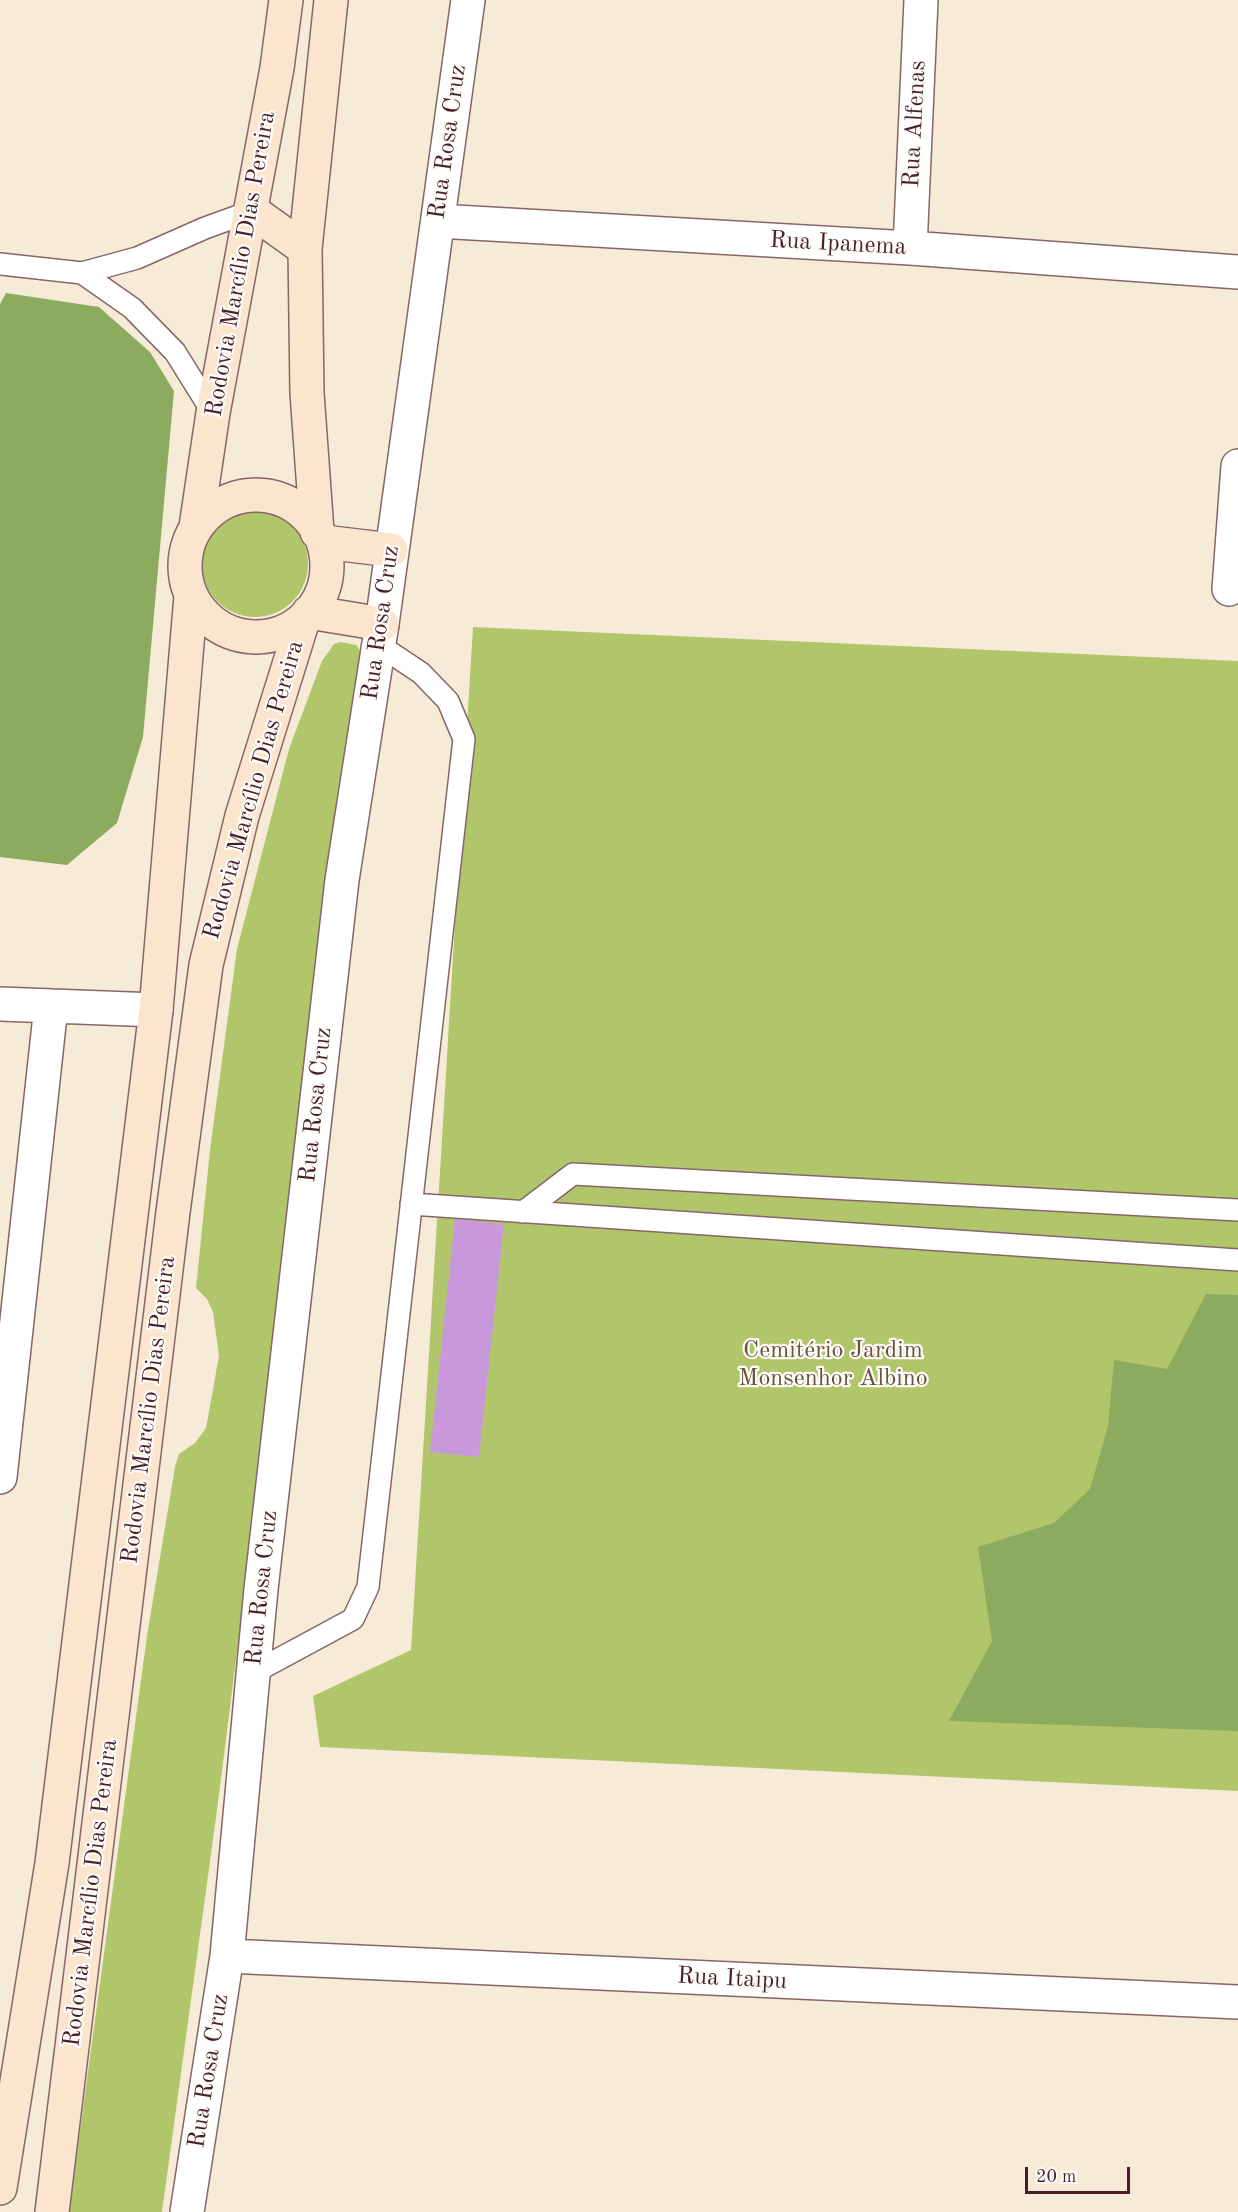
<!DOCTYPE html>
<meta charset="utf-8">
<style>
body{margin:0}
#map{position:relative;width:1238px;height:2212px;overflow:hidden;background:#f6ebd7;font-family:"Old Standard TT",serif}
canvas{display:block}
.scale{position:absolute;left:1025px;top:2167px;width:105px;height:27px;box-sizing:border-box;border:3px solid #4a1f2b;border-top:0;padding-left:8px;font-size:18px;line-height:21px;white-space:nowrap;color:#4a1f2b;-webkit-text-stroke:4px #fdfcf7;paint-order:stroke}
</style>
<div id="map">
<canvas width="1238" height="2212"></canvas>
<div class="scale">20 m</div>
</div>
<script>
const context = document.querySelector('canvas').getContext('2d');
context.lineJoin = 'round';
function fill(path, color) { context.fillStyle = color; context.fill(path, 'evenodd'); }
function strokePath(path, color, width, dash) { context.strokeStyle = color; context.lineWidth = width; context.lineCap = dash ? 'butt' : 'round'; context.setLineDash(dash || []); context.stroke(path); }
function drawText(font, color, halo, rows, align = 'center') {
  context.font = font + ' "Old Standard TT",serif'; context.lineWidth = 4.5; context.setLineDash([]); context.textBaseline = 'middle'; context.strokeStyle = halo; context.fillStyle = color; for (const [text, x, y, turn = 0] of rows) {
    context.save(); context.translate(x, y); context.rotate((+turn || 0) * Math.PI / 180); context.textAlign = isNaN(turn) ? turn : align; if (halo) context.strokeText(text, 0, 0); context.fillText(text, 0, 0); context.restore();
  }
}
const green = new Path2D(`
 M202 564a53 53 0 1 1 106 0a53 53 0 1 1-106 0Z
 M473,627L1238,661V1791L320,1747L313,1696L411,1650Z
 M341,642L356,645L363,654L217,1810L162,2212H69L147,1636L175,1467L179,1454L195,1443L206,1428L219,1356L213,1312L207,1299L196,1288L210,1150L237,949L289,749L322,661L334,644Z`);
const forest = new Path2D(`
 M6,293L99,307L150,352L174,391L143,737L117,823L67,865L0,857V304Z
 M1206,1294L1238,1295V1731L949,1721L992,1641L978,1547L1054,1523L1090,1489L1108,1426L1114,1360L1167,1369Z`);
const building = new Path2D(`
 M455,1219L504,1224L479,1457L430,1452Z`);
const lane = new Path2D(`
 M0,264L82,273L137,258L205,228L252,211
 M82,273L132,308L175,352L213,413
 M411,1204L1238,1260
 M523,1212L573,1174L1238,1210
 M253,1673L353,1619L368,1587L464,739L448,701L421,673L379,645`);
const street = new Path2D(`
 M438,221L910,248L1238,272
 M910,248L921,0
 M1229,589L1238,466
 M0,1004L156,1010
 M0,1477L51,1006
 M227,1956L1238,2002
 M187,2212L227,1956L261,1589L342,880L382,624L468,0`);
const secondary = new Path2D(`
 M252,211L305,249
 M185 566a71 71 0 1 1 142 0a71 71 0 1 1-142 0Z
 M196,527L213,413L277,68L286,0
 M317,532L307,393L305,249L331,0
 M324,542L391,550
 M309,612L382,624
 M0,2188L52,1863L156,1010L191,596
 M52,2212L173,1212L206,965L242,816L303,620`);
const streetNames = [
 ["Rua Alfenas",915,124,-87],
 ["Rua Rosa Cruz",448,142,-82],
 ["Rua Ipanema",838,244,3],
 ["Rodovia Marcílio Dias Pereira",241,264,-80],
 ["Rua Rosa Cruz",381,623,-82],
 ["Rodovia Marcílio Dias Pereira",254,790,-74],
 ["Rua Rosa Cruz",316,1105,-84],
 ["Rodovia Marcílio Dias Pereira",149,1410,-83],
 ["Rua Rosa Cruz",262,1588,-84],
 ["Rodovia Marcílio Dias Pereira",91,1893,-83],
 ["Rua Itaipu",732,1979,3],
 ["Rua Rosa Cruz",209,2071,-81]
];
const parkNames = [
 ["Cemitério Jardim",833,1351],
 ["Monsenhor Albino",833,1379]
];
fill(green, '#b1c66b');
fill(forest, '#8cab5f');
fill(building, '#c998db');
strokePath(lane, '#866667', 24);
strokePath(street, '#866667', 36);
strokePath(secondary, '#866667', 36);
strokePath(lane, '#fff', 21);
strokePath(street, '#fff', 33);
strokePath(secondary, '#fce5cf', 33);
drawText('24px', '#4a1f2b', '#fdfcf7', streetNames);
drawText('24px', '#69513e', '#fdfcf7', parkNames);
</script>
